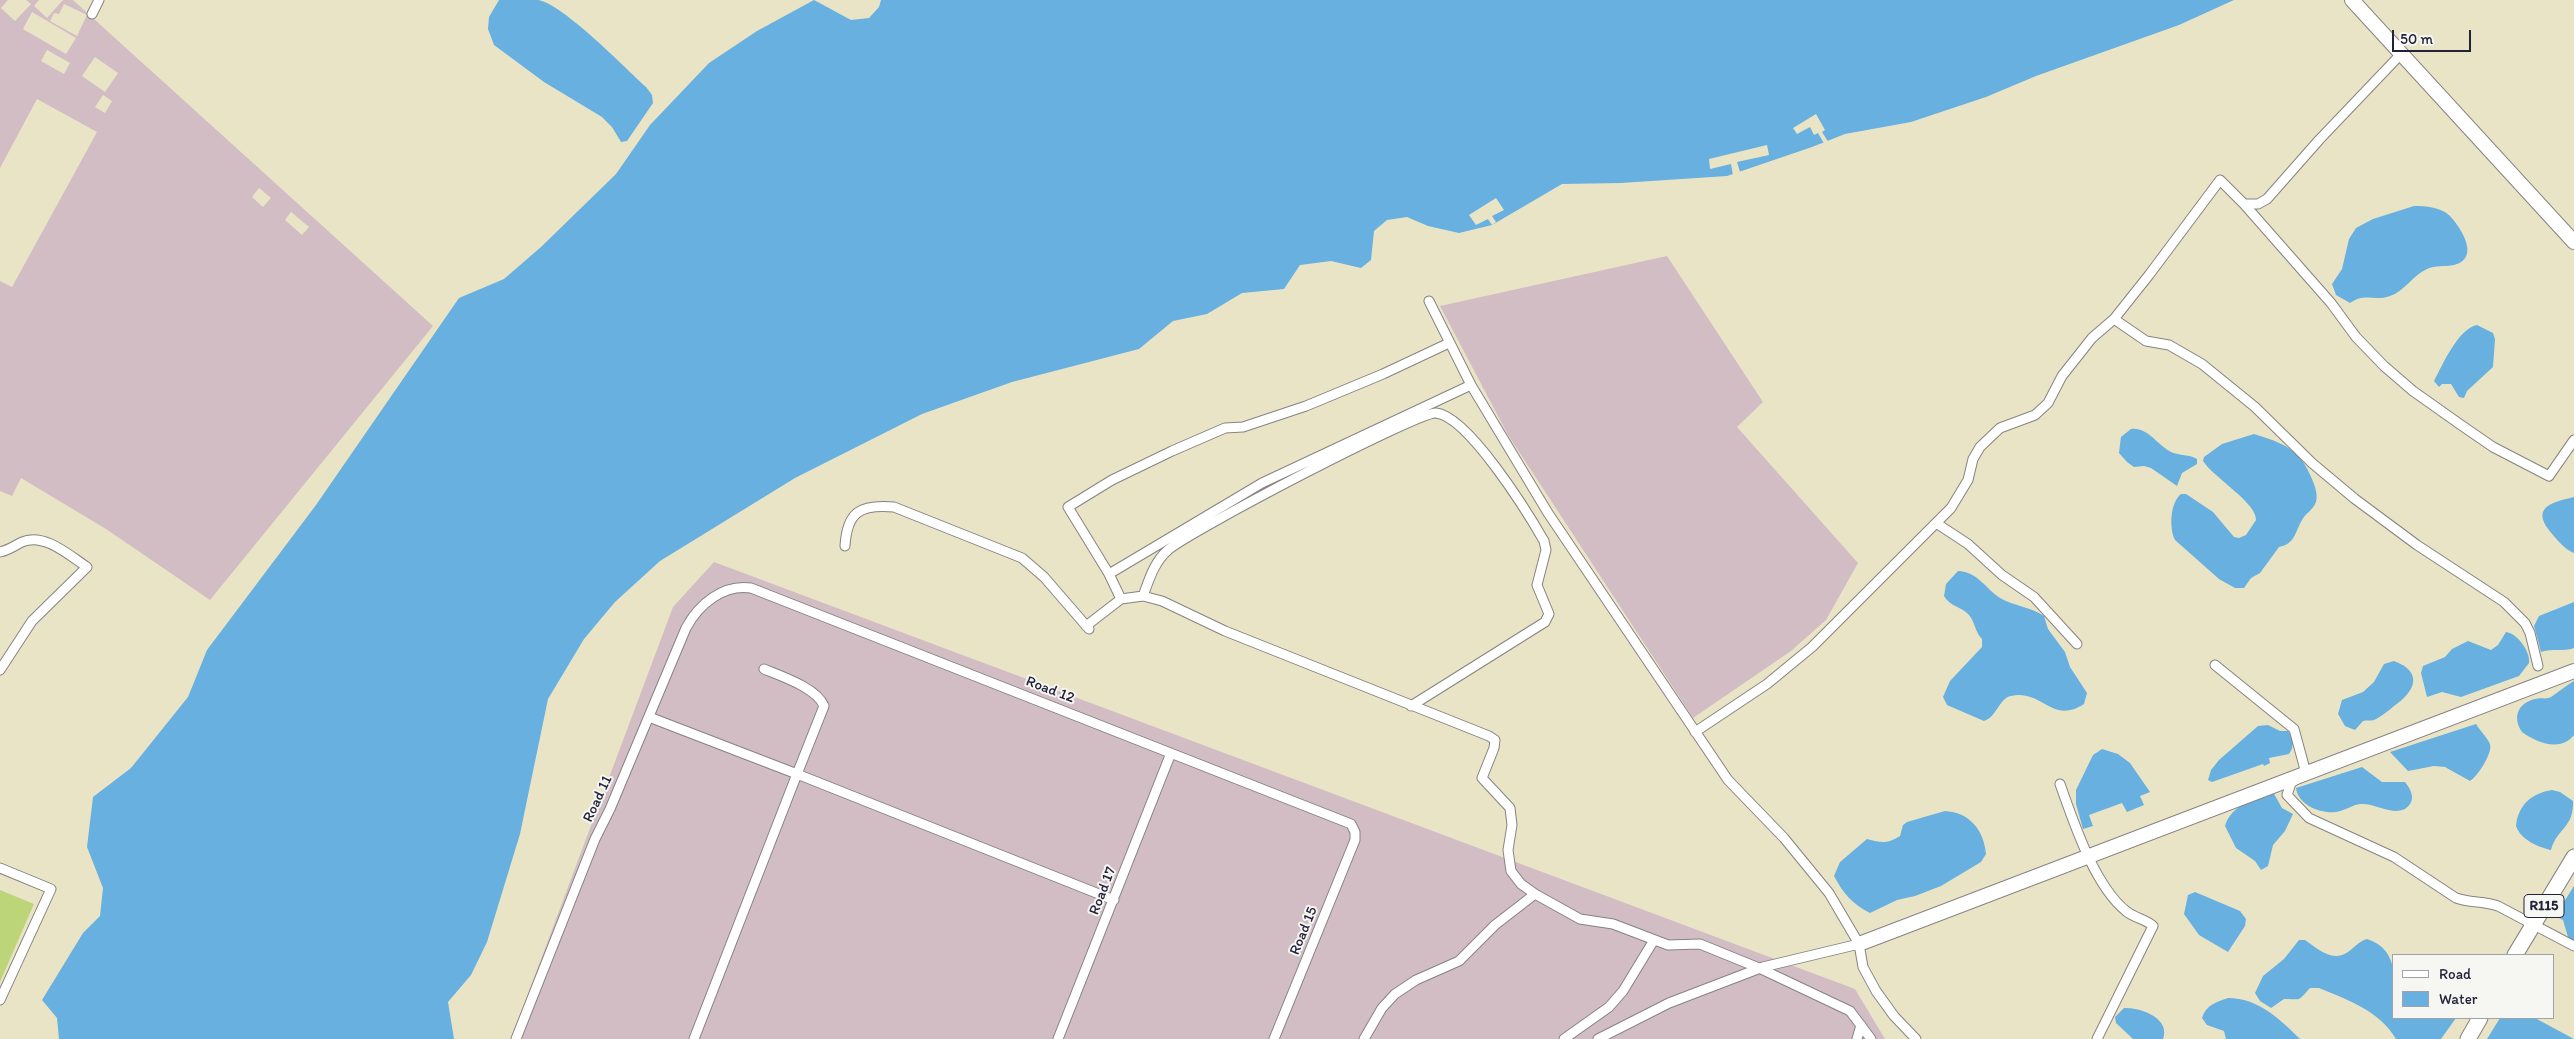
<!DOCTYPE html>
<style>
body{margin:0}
#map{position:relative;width:2574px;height:1039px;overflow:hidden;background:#eae4c7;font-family:Itim,sans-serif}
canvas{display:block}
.legend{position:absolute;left:2392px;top:954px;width:162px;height:65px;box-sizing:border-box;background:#f6f6f2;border:1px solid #a1a1a9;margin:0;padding:6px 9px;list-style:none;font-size:15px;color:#22223b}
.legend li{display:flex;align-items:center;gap:10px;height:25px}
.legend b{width:25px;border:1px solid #a1a1a9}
.scale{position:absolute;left:2392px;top:30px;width:79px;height:22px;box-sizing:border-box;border:2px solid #22223b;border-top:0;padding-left:6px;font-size:15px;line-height:18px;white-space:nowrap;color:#22223b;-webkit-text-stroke:4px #f6f6f2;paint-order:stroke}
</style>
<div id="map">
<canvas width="2574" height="1039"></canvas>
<ul class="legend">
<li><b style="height:6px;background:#fff"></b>Road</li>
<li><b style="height:14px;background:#67b0df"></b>Water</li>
</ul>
<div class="scale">50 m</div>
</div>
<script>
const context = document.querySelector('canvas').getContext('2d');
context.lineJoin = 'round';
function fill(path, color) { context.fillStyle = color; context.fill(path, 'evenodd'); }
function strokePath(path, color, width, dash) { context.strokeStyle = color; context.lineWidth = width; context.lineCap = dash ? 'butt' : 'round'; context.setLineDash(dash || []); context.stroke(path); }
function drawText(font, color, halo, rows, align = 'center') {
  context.font = font + ' Itim,sans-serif'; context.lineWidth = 4; context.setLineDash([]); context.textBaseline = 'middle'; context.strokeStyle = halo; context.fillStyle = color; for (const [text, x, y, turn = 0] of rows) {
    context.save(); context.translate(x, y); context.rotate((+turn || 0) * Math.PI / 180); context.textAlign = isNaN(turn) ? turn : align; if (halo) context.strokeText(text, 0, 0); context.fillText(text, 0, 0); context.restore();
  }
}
const industrial = new Path2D(`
 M0,0H8L1,8L15,21L31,4L26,0H39L34,6L47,18L63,0H73L433,326L210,600L106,529L21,478L12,496L0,491V281L12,287L97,132L37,99L0,168ZM64,4L87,15L77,36L50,21L54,13L59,14ZM32,12L76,38L66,54L23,29ZM47,50L70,63L64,74L41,61ZM95,57L118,73L105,92L82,76ZM103,95L112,101L105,113L95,107ZM259,188L271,198L263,207L252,197ZM291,212L309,227L302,235L285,220Z
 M1667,256L1763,402L1737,427L1858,563L1826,620L1791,651L1693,718L1508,435L1440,306Z
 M714,562L1855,989L1885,1039H511L673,607Z`);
const green = new Path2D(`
 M0,890L34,904L0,982Z`);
const water = new Path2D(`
 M499,0C511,0 525,0 538,0C563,4 624,67 646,87L652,95L653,103L627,141L621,142L612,127L602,117L544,82L494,45L488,29L489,17Z
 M814,0L851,20L869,18L879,7L881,0H2234L2179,25L2036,76L1986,97L1911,122L1845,134L1812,147L1727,176L1621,183L1562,184L1492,225L1459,233L1428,226L1407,217L1387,220L1374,231L1371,260L1361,268L1331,261L1300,265L1284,289L1242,293L1207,314L1173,321L1139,349L1012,382L922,414L795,478L660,561L615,602L584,639L548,699L520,834L487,942L471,975L448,1002L454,1039H59L57,1018L42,1000L83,933L100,916L103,888L87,847L93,797L131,768L188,697L207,650L316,505L459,298L504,279L541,247L616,174L650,125L709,63L757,31Z
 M2414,206C2426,206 2441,207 2450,216C2461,228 2481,258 2454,265C2445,267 2435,265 2427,269C2413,275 2405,291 2390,296C2374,302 2366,292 2350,303L2336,295L2332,284L2342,269L2349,239L2356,228L2373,219Z
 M2477,325L2493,333L2495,339L2493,367L2467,391L2464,398L2459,397L2451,384H2442L2439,387L2434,381C2443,364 2458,329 2477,325Z
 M2131,429C2148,427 2157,445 2171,452C2180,456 2189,454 2197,459V464L2182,473L2177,486L2151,468L2144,466L2134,467L2127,462L2119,453L2121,437Z
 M2254,434C2283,443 2300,449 2312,479C2315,486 2318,494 2316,502C2313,510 2306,513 2302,520C2295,532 2295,544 2279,547L2260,573L2251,578L2244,588H2235L2219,579L2175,540C2169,528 2170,503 2181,494H2186L2213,512L2234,537L2239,538L2246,535L2256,520C2257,503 2213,477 2203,461L2204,457L2222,444Z
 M2574,497V553C2565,549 2560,543 2553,535C2530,509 2548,503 2574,497Z
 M1958,571C1978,572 1985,588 2000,598C2014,606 2031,607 2044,616L2048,629L2065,652L2070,667L2087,693L2084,704C2052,725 2042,689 2011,696C1999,698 1997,717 1984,721L1947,705L1943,697L1950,681L1982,647V639C1975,632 1975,622 1969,615C1961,606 1950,607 1944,596L1946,584Z
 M2574,602V648C2563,652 2553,648 2541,652L2534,626L2539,616Z
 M2506,632C2517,633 2531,652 2529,663L2519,676L2461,697L2442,692L2427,697L2421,673L2423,666L2445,657L2452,649L2468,641L2491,650L2498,645Z
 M2394,661C2424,672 2415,692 2394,706C2388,711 2381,717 2374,720C2371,721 2366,720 2363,721L2355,730L2345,726L2338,714L2342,700L2363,692L2374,682L2384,664Z
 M2574,681V735C2561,752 2537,743 2522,732C2512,717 2518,703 2535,699C2541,697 2545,700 2551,697C2559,692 2565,686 2574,681Z
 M2476,724C2480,731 2487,737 2490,744C2493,753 2477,777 2470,781L2445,767L2434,766L2408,771L2390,752Z
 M2268,725L2280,731H2288C2293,738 2295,746 2289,754L2269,758L2270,763L2264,766L2263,764L2212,782L2208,780L2211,770L2219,760L2258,726Z
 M2102,749L2118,754L2130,763L2150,792L2140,796L2144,805L2127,812L2122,803L2089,815L2093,826L2083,829L2076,804V790L2093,755Z
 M2362,767L2382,782H2405C2410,788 2415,797 2410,804C2399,820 2376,803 2362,804C2353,804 2345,811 2336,812C2321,814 2298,805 2296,788Z
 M2552,790L2560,792L2573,801C2574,828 2557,828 2551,850C2538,847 2521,840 2516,826C2518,805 2532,793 2552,790Z
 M2273,792L2282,808L2293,814L2285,831L2273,845L2268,866L2261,870L2255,861L2236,848L2225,826C2231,805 2255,799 2273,792Z
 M1945,811C1969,812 1984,830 1986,854L1981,862L1941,886L1915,896L1897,900L1870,913C1852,904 1843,893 1834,876L1840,862L1867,839C1882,843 1887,844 1900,836L1903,825L1907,822Z
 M2574,886V941L2568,937L2563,920L2555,916Z
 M2195,892L2240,911L2246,919L2245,926L2228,952L2199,935L2184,914L2188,895Z
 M2367,939C2403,951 2393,987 2393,1018H2456L2441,1039H2396C2380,1011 2348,1000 2319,988H2310C2297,1002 2303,999 2284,999L2271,1008L2260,1001L2255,993L2263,976L2284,959L2299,940H2305C2317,948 2332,963 2348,952C2355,947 2359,941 2367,939Z
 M2228,998C2258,998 2280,1019 2300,1039H2226L2224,1031L2207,1025L2202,1018C2206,1005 2216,1002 2228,998Z
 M2124,1008C2140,1007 2171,1018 2163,1039H2133L2116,1023L2115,1017Z
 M2500,1018H2535L2574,1039H2487Z`);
const pier = new Path2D(`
 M1816,114L1825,130L1822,132L1829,143L1825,145L1818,133L1814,135L1810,127L1797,134L1793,128Z
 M1767,145L1769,155L1737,162L1740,172L1733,175L1731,164L1710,169L1709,159Z
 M1496,198L1504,210L1492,216L1496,222L1492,225L1488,219L1476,225L1469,215Z`);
const street = new Path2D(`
 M92,14L99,0
 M2244,204H2258L2267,199L2319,140L2401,54
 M1429,301L1471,385L1548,513L1728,780L1784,838L1829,893L1859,944L1863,967L1876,991L1894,1016L1916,1039
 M2114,319L2146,341L2169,345L2202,364L2255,407L2312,463L2355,499L2417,545L2504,602L2525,623L2530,633L2538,666
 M1936,523L1968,544L2002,575L2034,597L2077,644
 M845,546C847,512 860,504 894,507L1022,558L1044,577L1089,629
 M0,552C9,550 14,546 22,542C44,532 70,556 87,567L32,621L0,670
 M1109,574L1068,507L1112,480L1172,451L1225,428L1243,427L1306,406L1383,374L1449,343
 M1143,596C1149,580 1154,562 1168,550C1188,532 1417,412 1436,413C1468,416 1528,513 1544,541L1546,550L1537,585L1549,614L1545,622L1411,706
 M1121,599L1109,574L1262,483L1471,385
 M1086,626L1121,599L1143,596L1162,601L1225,631L1489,736L1495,740L1494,748L1482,778L1510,808L1512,825L1508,850L1511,871L1521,884L1535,894L1580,919L1613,924L1668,945L1700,944L1759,968L1850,1011L1871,1039
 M2215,665L2294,729L2306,773L2291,783L2287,795L2309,818L2394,857L2456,898C2470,903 2484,901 2498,906L2574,946
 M649,717L797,774L824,706C817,688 781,676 764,669
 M1695,732L1767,684L1812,647L1951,508L1968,480L1973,459L1980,447L2000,428L2035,415L2048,403L2062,376L2092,338L2114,319L2149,275L2220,180L2244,204L2331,303L2356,337L2384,366L2413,391L2461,425L2493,447L2549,476L2574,440
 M2060,784C2074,823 2094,885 2126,911C2134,918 2146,919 2153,926L2097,1039
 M0,868L51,889L0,1000
 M516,1039L595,839L610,809L686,628C699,604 723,584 751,588L1351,824L1355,832V840L1274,1039
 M694,1039L797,774L1114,900
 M1058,1039L1171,753
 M1364,1039L1382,1008L1395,994L1416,980L1459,961L1495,925L1535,894
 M1564,1039L1609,1007L1623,991L1654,940
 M1598,1039L1669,1003L1763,967L1859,944
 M1857,1039L1861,1025`);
const secondary = new Path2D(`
 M2352,0L2574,242
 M1859,944L2574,671`);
const primary = new Path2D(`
 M2515,955L2574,857
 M2468,1039L2480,1018`);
const shields = [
 [2544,906,40]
];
const shieldNames = [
 ["R115",2544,906]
];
const streetNames = [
 ["Road 12",1050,690,21],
 ["Road 11",598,799,-65],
 ["Road 17",1103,891,-69],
 ["Road 15",1304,931,-68]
];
fill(industrial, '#d2bdc5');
fill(green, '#bcd579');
fill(water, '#67b0df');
fill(pier, '#eae4c7');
strokePath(street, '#868381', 11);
strokePath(secondary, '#868381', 16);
strokePath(primary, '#868381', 17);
strokePath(street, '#fff', 9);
strokePath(secondary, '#fff', 14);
strokePath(primary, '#fff', 15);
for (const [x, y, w] of shields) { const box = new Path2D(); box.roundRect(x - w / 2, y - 11.5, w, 23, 4); context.fillStyle = '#f6f6f2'; context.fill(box); strokePath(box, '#22223b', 1); }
drawText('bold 14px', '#22223b', null, shieldNames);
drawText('15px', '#22223b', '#f6f6f2', streetNames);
</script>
